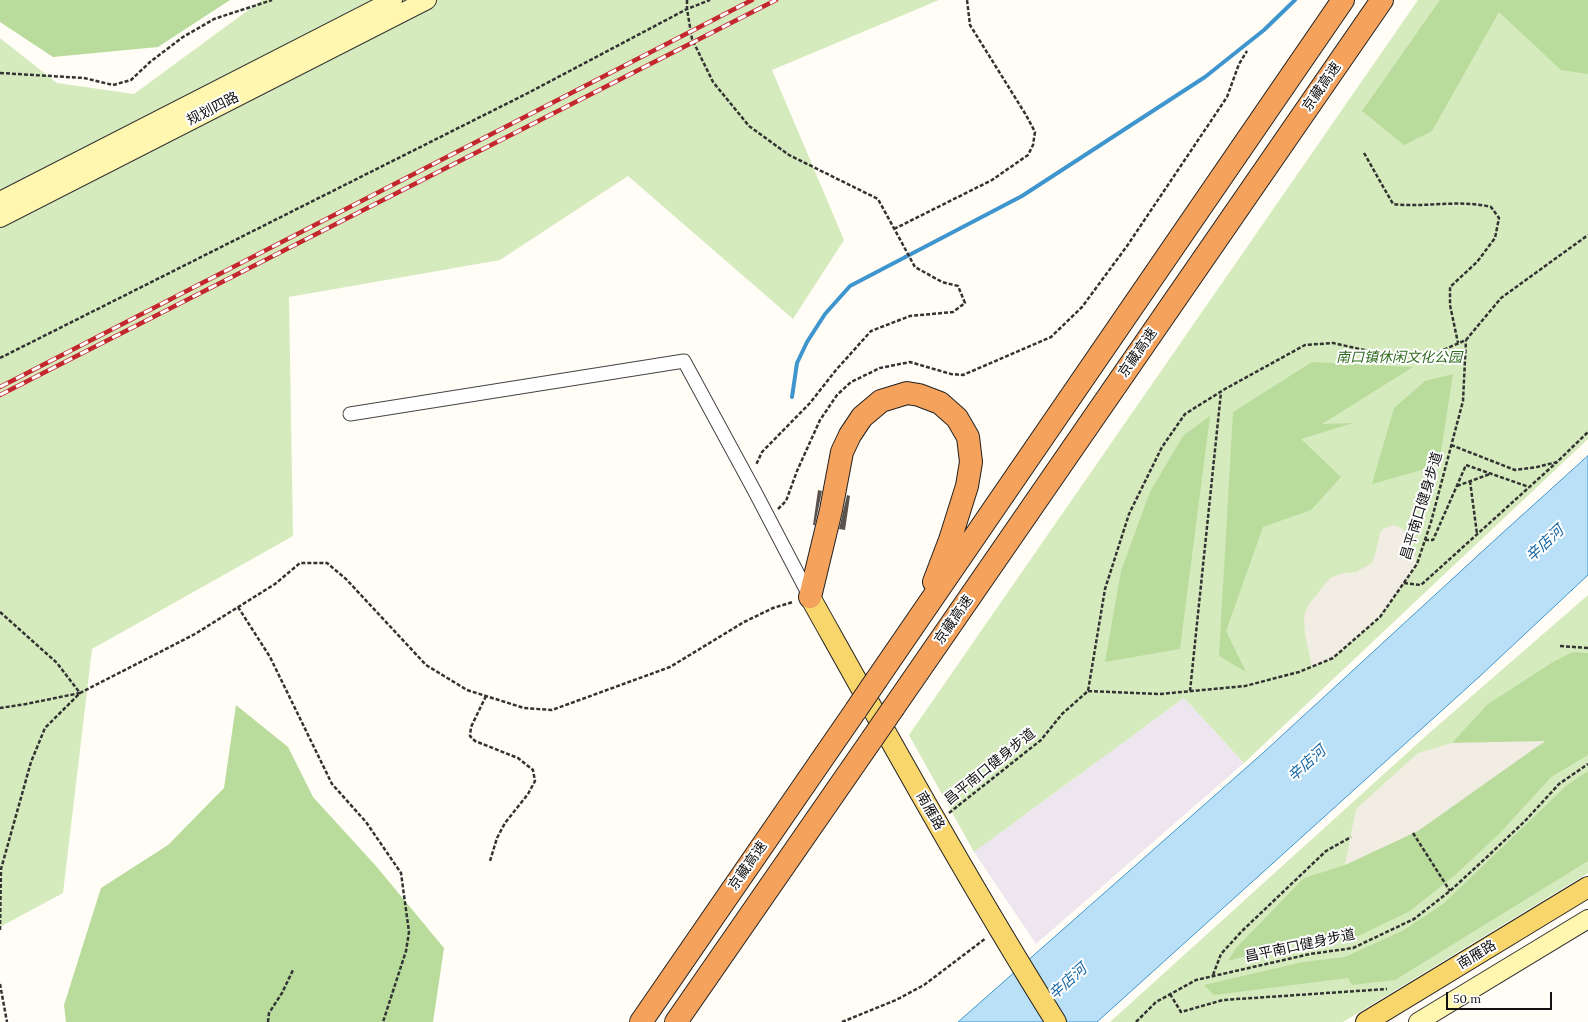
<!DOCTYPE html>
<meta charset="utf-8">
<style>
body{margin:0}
#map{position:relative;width:1588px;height:1022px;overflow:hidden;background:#fffdf5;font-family:Lora,serif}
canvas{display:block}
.scale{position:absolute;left:1446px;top:992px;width:106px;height:18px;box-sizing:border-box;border:2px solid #111;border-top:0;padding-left:5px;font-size:12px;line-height:14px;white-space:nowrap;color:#111;-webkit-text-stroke:3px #fff;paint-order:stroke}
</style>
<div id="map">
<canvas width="1588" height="1022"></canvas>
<div class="scale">50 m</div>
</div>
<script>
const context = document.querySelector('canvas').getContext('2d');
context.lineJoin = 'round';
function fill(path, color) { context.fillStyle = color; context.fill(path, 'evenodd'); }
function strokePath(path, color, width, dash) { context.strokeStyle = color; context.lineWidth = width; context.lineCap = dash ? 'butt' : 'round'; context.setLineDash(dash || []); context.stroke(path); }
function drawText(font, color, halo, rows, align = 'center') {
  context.font = font + ' Lora,"Noto Sans SC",serif'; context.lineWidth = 4; context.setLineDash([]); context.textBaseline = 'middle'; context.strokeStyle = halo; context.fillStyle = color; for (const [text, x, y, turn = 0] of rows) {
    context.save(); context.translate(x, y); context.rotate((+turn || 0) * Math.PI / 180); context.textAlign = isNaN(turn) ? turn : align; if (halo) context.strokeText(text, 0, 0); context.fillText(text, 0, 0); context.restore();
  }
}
const industrial = new Path2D(`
 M1184,698L1244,763L1036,944L974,852Z`);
const green = new Path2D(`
 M262,0H939L772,70L844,240L793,319L628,176L500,260L289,297L293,536L92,649L63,893L0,927V38L57,83L134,94Z
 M1418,0H1588V439L1244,763L1184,698L974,852L909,735Z
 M1588,595V873L1343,1022H1110L1427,735Z`);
const forest = new Path2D(`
 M0,0H230L158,47L53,57L0,22Z
 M1440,0H1588V74L1561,70L1499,12L1432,131L1404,145L1362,111Z
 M1312,362L1413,367L1322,424L1353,423L1301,439L1341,477L1311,510L1263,527L1226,631L1246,672L1219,656L1233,412Z
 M1453,374L1439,465L1372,484L1394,408L1425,381Z
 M1210,416L1180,649L1105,662L1121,571L1150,492L1183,436Z
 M1573,652L1588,653V755L1551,777L1500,833L1454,876L1410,911L1348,941L1294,943L1228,961L1236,948L1304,878L1345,865L1545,742L1452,743L1488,704L1553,662Z
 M236,705L288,747L313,797L376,866L444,948L433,1022H66L64,1005L101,888L168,845L224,788Z
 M1588,771V861L1395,980L1352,985L1348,978L1214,995L1204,985L1303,962L1345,957L1404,930L1443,904L1567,785Z`);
const plaza = new Path2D(`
 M1394,525L1403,529L1413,549L1417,564L1380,617L1333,658L1312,667L1305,634L1304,616L1309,604L1330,578L1343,573L1356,572L1372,563L1376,551L1380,533L1383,529Z
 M1545,741L1418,831L1345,865L1356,809L1418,753L1452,743Z`);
const water = new Path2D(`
 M1588,456V575L1479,677L1097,1022H958L1264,752L1498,537Z`);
const stream = new Path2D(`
 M792,397L797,363L807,342L825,314L850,286L1022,196L1205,77L1264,30L1295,0`);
const building = new Path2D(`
 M818,490L822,491L815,525H813Z
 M847,495L850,496L845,530L839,529Z`);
const path = new Path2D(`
 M687,0V9L692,39L713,82L749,126L789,155L878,199L915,267L942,282L958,286L965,303L953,312L910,316L871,331L836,370L810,403L762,452L756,465
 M0,73L84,78L113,85L131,80L150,62L183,37L214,19L272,0
 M1364,153L1393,204C1425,208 1459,199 1491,207L1499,218L1495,238L1477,262L1450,287V305L1458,343
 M894,229L992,180L1028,155L1033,145L1035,132L1026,115L970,25L967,0
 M0,358L528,93L687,9L710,0
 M1451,445L1515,470L1537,467L1557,462L1588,432
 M1470,481L1477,534
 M1457,486L1490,474
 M778,509L786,501L797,471L820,420L837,395L851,382L880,368L910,362L951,374L963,375L1051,337L1082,307L1127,246L1227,97L1239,64L1247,51
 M1425,540H1433L1466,465L1529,487
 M1404,583L1421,585L1557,462
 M238,607L270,657L332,784L366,822L401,873L409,932L406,951L383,1022
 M0,612L57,663L80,693L26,704L0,708
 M1560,646L1588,648
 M1088,691L1160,694L1245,686L1299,672L1333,658L1380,617L1417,564L1431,522L1463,401L1466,340
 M1190,691L1221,392
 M486,696L471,727L470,736L475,741L518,758L533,770L535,781L528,794L505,823L497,838L490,861
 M949,813L1041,740L1062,714L1088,691L1105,589L1129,514L1162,447L1185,414L1225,389L1305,345L1333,343L1373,352L1405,355L1434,354L1466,340L1501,298L1588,235
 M1413,833L1450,891
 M0,930L1,869L31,762L45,728L80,693L195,634L275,584L300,563H327L346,579L426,665L467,690L524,708L552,710L670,667L744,622L773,608L793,602
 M1213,975L1221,954L1242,931L1326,851L1351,837
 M0,984L7,1022
 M1170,994L1181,1012L1223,1000L1387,989
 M268,1022L269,1013L282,993L293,970
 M842,1022L896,1000L924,985L986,938
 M1136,1022L1156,1002L1196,980L1310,954L1353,948L1414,919L1450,891L1488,856L1525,821L1559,784L1588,764`);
const street = new Path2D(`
 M350,414L684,361L754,490L810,597`);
const secondary = new Path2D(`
 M0,201L393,0
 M0,218L427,0
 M1418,1022L1588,919`);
const primary = new Path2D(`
 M810,597C890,740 969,883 1056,1022
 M1366,1022L1588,887`);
const highway = new Path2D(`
 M810,597L831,510L842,452L850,435L862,417L881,401L907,393L919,395L940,403L957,418L968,437L971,462L967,486L950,540L934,582
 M877,679L1343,0
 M894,707L1382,0
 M641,1022L856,710
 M676,1022L872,739`);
const rail = new Path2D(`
 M0,387L752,0
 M0,395L776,0`);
const highwayBridge = new Path2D(`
 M856,710L877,679
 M872,739L894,707`);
const streetNames = [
 ["京藏高速",1322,87,-55],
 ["规划四路",213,109,-27],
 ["京藏高速",1138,353,-55],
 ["昌平南口健身步道",1422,506,-73],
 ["京藏高速",954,620,-55],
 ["昌平南口健身步道",990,767,-39],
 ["南雁路",930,811,60],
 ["京藏高速",748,866,-55],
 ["昌平南口健身步道",1300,946,-12],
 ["南雁路",1477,955,-31]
];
const parkNames = [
 ["南口镇休闲文化公园",1399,358]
];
const waterNames = [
 ["辛店河",1545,544,-43],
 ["辛店河",1307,764,-42],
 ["辛店河",1068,982,-42]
];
fill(industrial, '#eee6ef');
fill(green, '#d5ebbd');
fill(forest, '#b9dc9c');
fill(plaza, '#f1ede2');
fill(water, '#b9e0f7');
strokePath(water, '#3f96cf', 1);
strokePath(stream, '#3f96cf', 4);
fill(building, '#5a524d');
strokePath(street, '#444', 15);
strokePath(secondary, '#333', 20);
strokePath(primary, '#222', 22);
strokePath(highway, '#222', 24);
strokePath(path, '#333', 2.5, [4, 2]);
strokePath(street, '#fff', 13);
strokePath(secondary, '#fff6b0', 18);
strokePath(primary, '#f9d66b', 20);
strokePath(highway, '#f5a25d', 22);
strokePath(rail, '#c4262e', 4.5);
strokePath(rail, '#fff', 3, [9]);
strokePath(highwayBridge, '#222', 24, []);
strokePath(highwayBridge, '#f5a25d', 22);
drawText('14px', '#111', '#fff', streetNames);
drawText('italic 14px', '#2f6b1f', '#fff', parkNames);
drawText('italic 15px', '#1768a6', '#fff', waterNames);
</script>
